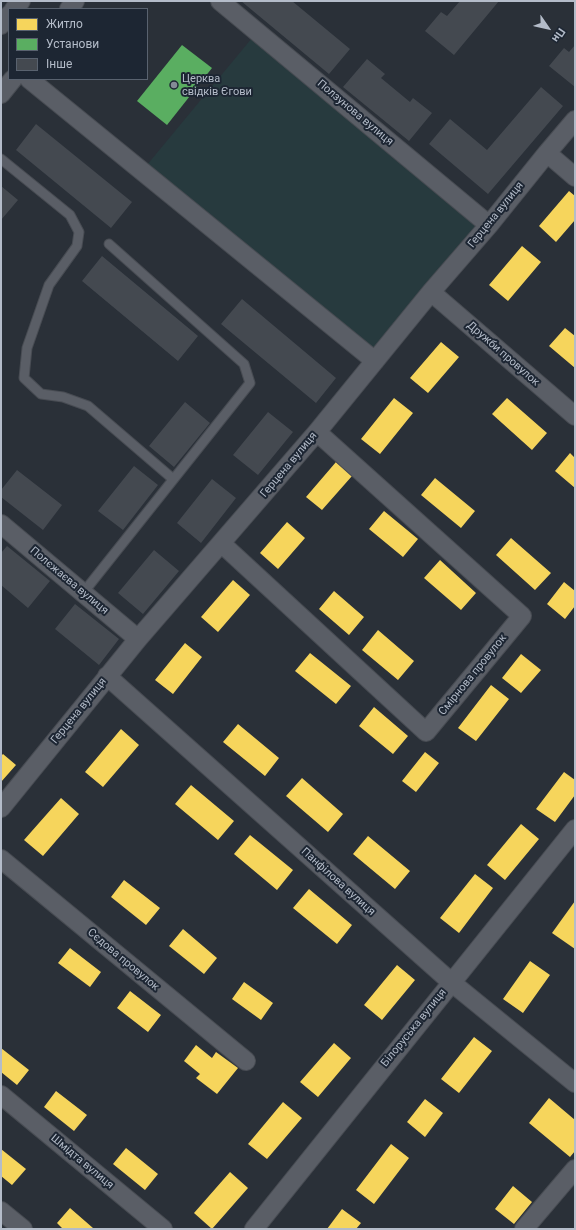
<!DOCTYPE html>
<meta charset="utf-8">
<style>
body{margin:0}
#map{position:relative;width:576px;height:1230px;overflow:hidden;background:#2a3038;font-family:Roboto,sans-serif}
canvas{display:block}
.frame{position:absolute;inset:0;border:2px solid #b4bcc9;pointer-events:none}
.legend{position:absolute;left:8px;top:8px;width:140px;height:72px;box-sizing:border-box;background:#1d2633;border:1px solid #59626f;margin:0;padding:5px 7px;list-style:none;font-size:12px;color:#b4bcc9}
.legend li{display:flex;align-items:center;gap:8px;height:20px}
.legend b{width:20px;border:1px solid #59626f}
.north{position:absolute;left:528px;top:8px;width:40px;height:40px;-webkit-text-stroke:3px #1d2633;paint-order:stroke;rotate:124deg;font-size:11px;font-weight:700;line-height:16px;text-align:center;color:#b4bcc9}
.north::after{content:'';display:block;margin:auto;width:14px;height:18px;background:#b4bcc9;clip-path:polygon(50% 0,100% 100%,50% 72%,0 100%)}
</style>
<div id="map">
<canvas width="576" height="1230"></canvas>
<div class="frame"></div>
<ul class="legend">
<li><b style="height:11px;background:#f6d55c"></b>Житло</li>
<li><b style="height:11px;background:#5aae61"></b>Установи</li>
<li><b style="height:11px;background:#444950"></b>Інше</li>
</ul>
<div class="north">Пн</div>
</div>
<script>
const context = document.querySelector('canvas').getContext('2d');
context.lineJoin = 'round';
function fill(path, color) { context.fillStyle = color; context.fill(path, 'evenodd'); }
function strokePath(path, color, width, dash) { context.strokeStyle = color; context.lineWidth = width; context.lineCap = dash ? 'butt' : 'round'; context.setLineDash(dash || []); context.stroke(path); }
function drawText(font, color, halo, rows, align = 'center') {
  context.font = font + ' Roboto,sans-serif'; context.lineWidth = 4; context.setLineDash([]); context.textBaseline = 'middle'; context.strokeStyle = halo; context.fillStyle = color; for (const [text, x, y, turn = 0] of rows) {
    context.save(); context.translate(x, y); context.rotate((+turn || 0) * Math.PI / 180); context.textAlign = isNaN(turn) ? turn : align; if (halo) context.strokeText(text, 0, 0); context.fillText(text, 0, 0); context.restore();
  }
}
const green = new Path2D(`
 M257,32L489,225L375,361L142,171Z`);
const homes = new Path2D(`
 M569,191L575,196V220L556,242L539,226Z
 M522,246L541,262L508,301L489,285Z
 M565,328L575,336V368L549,346Z
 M441,342L459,357L428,393L410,378Z
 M394,398L413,413L380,454L361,439Z
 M507,398L547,433L532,450L492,414Z
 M570,453L575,458V488L555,471Z
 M336,462L352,476L322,510L306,497Z
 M435,478L475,511L461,528L421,495Z
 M384,511L418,539L403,557L369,529Z
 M287,522L305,538L278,569L260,553Z
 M511,538L551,573L535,590L496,555Z
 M440,560L476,593L461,610L424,578Z
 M233,580L250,595L218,632L201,617Z
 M564,582L575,591V606L565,619L547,604Z
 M334,591L364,617L349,635L319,609Z
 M378,630L414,661L398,680L362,650Z
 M185,643L202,657L173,694L155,680Z
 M310,653L351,686L336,704L295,671Z
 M521,654L541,670L521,693L502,678Z
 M491,685L509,699L476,741L458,728Z
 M374,707L408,736L393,754L359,726Z
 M238,724L279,758L265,776L223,742Z
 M121,729L139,745L103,787L85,772Z
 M425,752L439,763L416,792L402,781Z
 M3,754L16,765L1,782V756Z
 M564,772L575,780V795L555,822L536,809Z
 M302,778L343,814L328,832L286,796Z
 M191,785L234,821L218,840L175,804Z
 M61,798L79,814L43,856L24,840Z
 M521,824L539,839L505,880L487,865Z
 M250,835L293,870L277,890L234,854Z
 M368,836L410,871L395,889L353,854Z
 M475,874L493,888L459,933L440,918Z
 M124,880L160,908L146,925L111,897Z
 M309,889L352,925L337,944L293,908Z
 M575,901V949L552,933Z
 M183,929L217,958L204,974L169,946Z
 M70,948L101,972L90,987L58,963Z
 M530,961L550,975L523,1013L503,999Z
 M397,965L415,980L382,1020L364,1005Z
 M244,982L273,1003L261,1020L232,999Z
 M130,991L161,1015L148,1032L117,1008Z
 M474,1037L492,1051L459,1093L441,1079Z
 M334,1043L351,1058L318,1097L300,1082Z
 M196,1045L212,1058L216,1052L238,1068L217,1094L196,1078L200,1074L184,1061Z
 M1,1048L29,1070L17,1085L1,1072Z
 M56,1091L87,1115L74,1131L44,1107Z
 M549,1098L575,1120V1151L570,1157L529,1123Z
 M425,1099L443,1113L425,1137L407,1122Z
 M283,1102L302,1118L267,1159L248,1144Z
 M391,1144L409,1158L374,1204L356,1190Z
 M126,1148L158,1174L145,1190L113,1164Z
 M1,1149L26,1169L12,1185L1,1176Z
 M230,1172L248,1188L212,1229L194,1213Z
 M513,1186L532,1202L514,1224L495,1209Z
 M70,1208L93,1228L92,1229H63L57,1223Z
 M342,1209L361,1223L356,1229H327Z`);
const public = new Path2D(`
 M182,45L212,68L167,125L137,101Z`);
const building = new Path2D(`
 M241,1H292L350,49L329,74Z
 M460,1H499L454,55L425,31L441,12L447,16Z
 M575,45V87L549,66L564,48L569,52Z
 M367,59L385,74L381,78L410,102L413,98L432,113L409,141L343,87Z
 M541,87L563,106L488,194L429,144L450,119L487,150Z
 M36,124L132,202L111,228L16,150Z
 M1,186L18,200L1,220Z
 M102,256L198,336L178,361L82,281Z
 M242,299L336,378L316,403L221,324Z
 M185,402L210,423L174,467L149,446Z
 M268,412L293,432L258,475L233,455Z
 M134,466L158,485L123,530L98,511Z
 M17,470L62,505L43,530L1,497V490Z
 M212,479L236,498L201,543L177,523Z
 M7,546L50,581L28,608L1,585V553Z
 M154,550L179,571L143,614L118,593Z
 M75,604L119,639L99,665L55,629Z`);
const lane = new Path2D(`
 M1,159L70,215L79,232L77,246L49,285L27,348L24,378L41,394L63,397L88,406L173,479
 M83,593L250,383L244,364L109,244`);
const street = new Path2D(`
 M220,1L489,225
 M14,9L21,1
 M69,9L75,1
 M1,25L9,15
 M29,79L375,361
 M1,94L13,79
 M547,153L575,177
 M431,292L575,416
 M1,524L138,639
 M221,543L426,732L522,616L317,432
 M107,676L451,982L575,1083
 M1,808L138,639L221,543L317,432L431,292L489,225L547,153L575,120
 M1,859L246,1061
 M1,1095L163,1229
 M1,1211L23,1229
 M254,1229L575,829
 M524,1229L575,1169`);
const markers = [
 [174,85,4,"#848b96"]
];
const poiNames = [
 ["Церква",182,79],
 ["свідків Єгови",182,92]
];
const streetNames = [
 ["Ползунова вулиця",355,113,40],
 ["Герцена вулиця",496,215,-51],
 ["Дружби провулок",503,354,41],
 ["Герцена вулиця",289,465,-50],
 ["Полєжаєва вулиця",69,581,40],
 ["Смірнова провулок",473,675,-51],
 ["Герцена вулиця",79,711,-51],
 ["Панфілова вулиця",338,882,42],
 ["Сєдова провулок",123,960,40],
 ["Білоруська вулиця",414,1028,-51],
 ["Шмідта вулиця",82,1162,40]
];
fill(green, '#273a3e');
fill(homes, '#f6d55c');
fill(public, '#5aae61');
fill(building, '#444950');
strokePath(lane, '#484c53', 11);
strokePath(street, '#484c53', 20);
strokePath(lane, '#5a5e66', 9);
strokePath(street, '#5a5e66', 18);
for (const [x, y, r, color] of markers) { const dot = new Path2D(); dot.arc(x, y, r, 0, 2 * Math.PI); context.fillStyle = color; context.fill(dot); strokePath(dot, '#1d2633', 1.5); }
drawText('11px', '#b4bcc9', '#1d2633', poiNames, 'left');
drawText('11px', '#b4bcc9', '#1d2633', streetNames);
</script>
